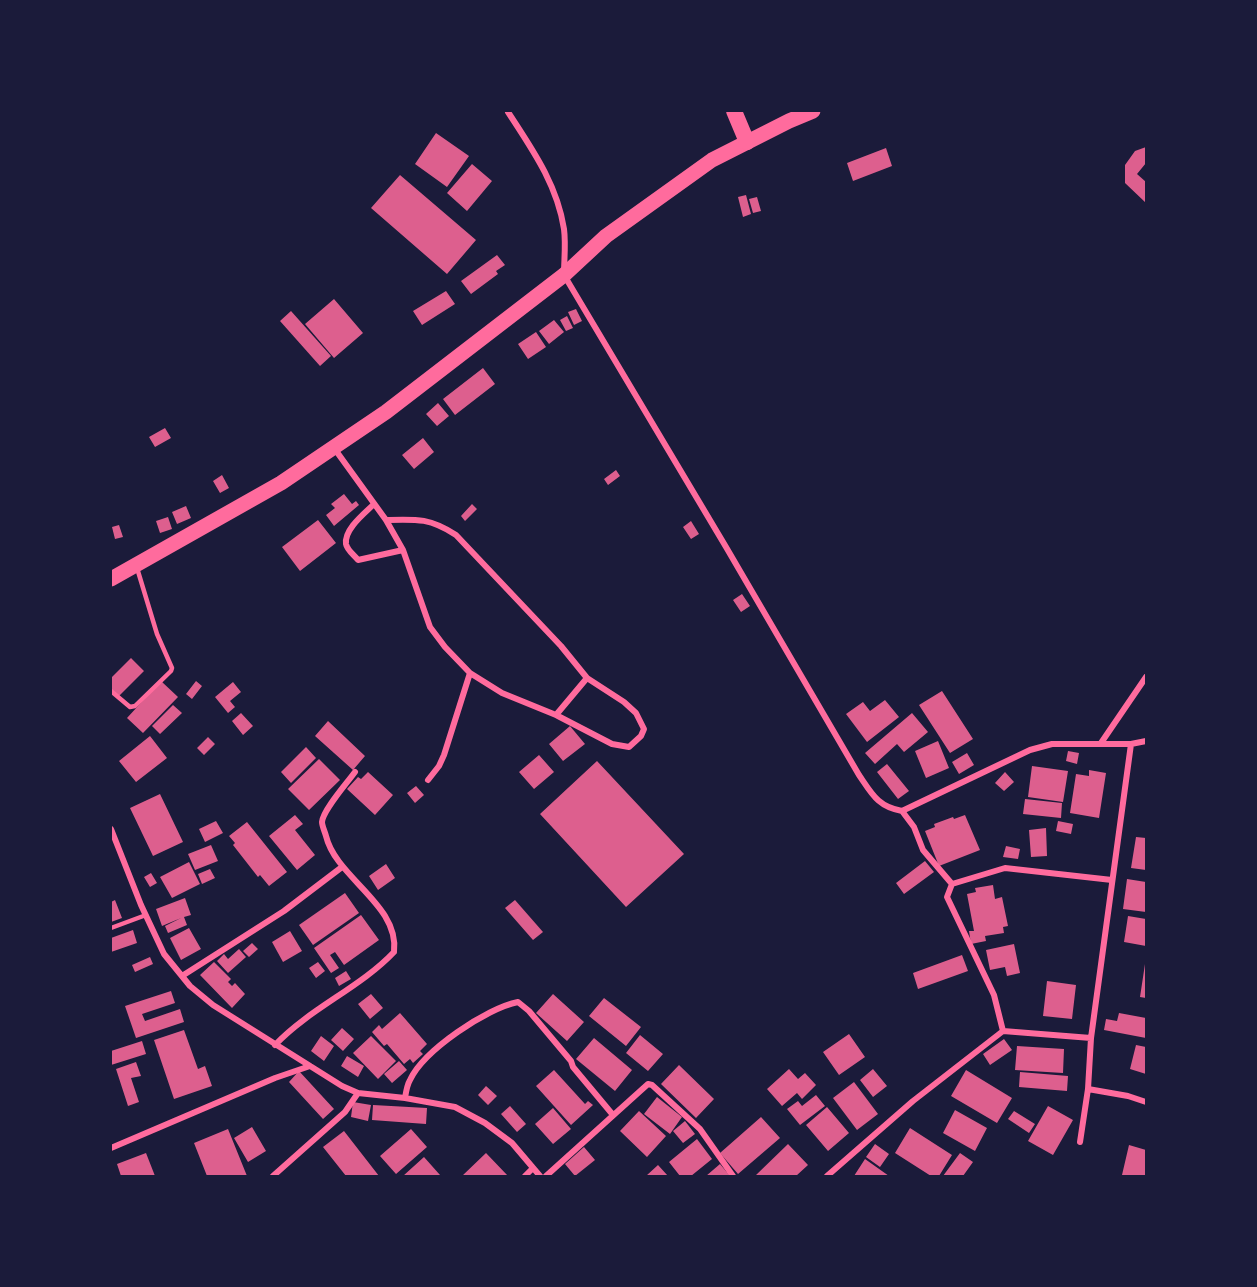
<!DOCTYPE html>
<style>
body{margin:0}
#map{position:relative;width:1257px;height:1287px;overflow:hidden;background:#1b1b3a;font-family:Inter,sans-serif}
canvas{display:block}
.frame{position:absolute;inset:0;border:112px solid #1b1b3a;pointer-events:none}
</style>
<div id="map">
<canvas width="1257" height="1287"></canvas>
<div class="frame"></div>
</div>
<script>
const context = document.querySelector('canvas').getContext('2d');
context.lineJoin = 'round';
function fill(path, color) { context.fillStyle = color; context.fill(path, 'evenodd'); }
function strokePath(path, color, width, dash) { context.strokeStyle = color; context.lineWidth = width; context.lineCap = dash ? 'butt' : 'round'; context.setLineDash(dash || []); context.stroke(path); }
const building = new Path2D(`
 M436,133L469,156L447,187L415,164Z
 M1146,147V163L1137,174L1146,182V203L1125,183V165L1135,151Z
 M886,148L892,166L853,181L847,163Z
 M472,164L492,181L467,211L447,193Z
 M400,175L476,240L447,274L371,208Z
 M746,195L751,214L743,217L738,197Z
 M757,197L761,211L753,213L749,199Z
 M497,255L505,265L496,271L498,274L471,294L461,281Z
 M446,291L455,304L422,325L413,311Z
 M334,299L363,333L334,358L305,324Z
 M576,309L582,321L574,325L568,312Z
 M291,311L331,356L320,366L280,321Z
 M567,316L573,328L566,331L560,320Z
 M554,320L564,332L549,344L539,331Z
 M536,332L546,347L528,359L518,344Z
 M483,368L495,384L455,415L443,399Z
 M438,403L449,416L437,426L426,414Z
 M165,428L171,438L155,447L149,437Z
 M423,438L434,452L414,469L402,455Z
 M616,470L620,476L608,485L604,479Z
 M222,475L229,488L220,493L213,481Z
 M344,494L352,504L356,501L359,505L334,526L326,515L335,508L331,504Z
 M472,504L477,509L465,521L461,516Z
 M186,506L191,518L177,524L172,512Z
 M168,517L172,529L160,533L156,521Z
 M318,520L336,543L300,571L282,547Z
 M691,521L699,534L691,539L683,527Z
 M119,525L123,537L115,539L112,527Z
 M742,594L750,606L741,612L733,600Z
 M131,658L144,671L119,696L111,689V678Z
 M161,681L178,697L143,733L127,718Z
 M196,681L202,686L192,699L186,694Z
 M233,682L241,692L230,701L235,707L228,713L215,697Z
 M942,691L973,739L950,753L919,705Z
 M885,700L899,717L867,742L846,714L863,702L870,711Z
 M173,705L182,713L160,734L152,726Z
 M241,713L253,726L243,735L232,721Z
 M912,713L928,732L904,752L897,744L875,764L865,753Z
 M328,721L365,756L353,770L315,736Z
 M570,726L585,744L563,761L549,744Z
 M150,736L167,758L136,782L119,761Z
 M208,737L215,744L204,755L197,748Z
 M938,741L949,768L926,778L915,751Z
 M306,747L316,758L291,783L281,772Z
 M1068,751L1079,753L1077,764L1066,761Z
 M967,753L974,765L959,774L952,762Z
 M539,755L554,772L534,789L519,772Z
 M319,759L340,780L309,810L288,789Z
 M597,761L684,854L626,907L540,814Z
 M887,764L909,791L898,799L877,772Z
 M1032,766L1068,771L1063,802L1028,797Z
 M1089,770L1106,773L1099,818L1070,813L1076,774L1089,776Z
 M368,772L393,795L375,815L347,789L358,777L361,779Z
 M1005,772L1014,782L1004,791L995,783Z
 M416,786L424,795L415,803L407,793Z
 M160,794L183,842L153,856L130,808Z
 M1025,799L1062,803L1061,818L1023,814Z
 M295,815L303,824L295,830L315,855L297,870L269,836Z
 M965,815L980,850L939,866L925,831L935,827L934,824L953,817L954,819Z
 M216,821L223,833L205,842L199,829Z
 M1058,821L1073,824L1071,834L1056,831Z
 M247,822L287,872L269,886L260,875L258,877L233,845L235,843L229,836Z
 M1046,828L1047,856L1031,857L1029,830Z
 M1136,837L1146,838V870L1131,868Z
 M211,845L218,861L195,870L188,854Z
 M1006,846L1020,849L1018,859L1003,857Z
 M925,861L934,872L904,894L896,883Z
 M189,862L200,884L172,898L160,877Z
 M386,864L395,878L378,890L369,876Z
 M210,869L215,878L202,884L198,874Z
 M151,873L157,883L150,887L144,877Z
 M1127,879L1146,882V912L1123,909Z
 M993,885L995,899L1002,897L1008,926L1003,927L1004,933L985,936L986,941L971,944L969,931H974L967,894L976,892L975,888Z
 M345,893L359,913L313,945L299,925Z
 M185,898L191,915L184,917L187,925L168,933L165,926L181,918L162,926L156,909Z
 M115,900L122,918L111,922V902Z
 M515,900L543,932L533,940L505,908Z
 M361,915L379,940L344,965L335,952L330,955L339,968L331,973L314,948Z
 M1128,916L1146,919V946L1124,942Z
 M189,928L201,949L181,960L170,938Z
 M133,930L137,943L111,952V938Z
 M290,931L302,951L283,962L272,942Z
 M252,943L258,949L249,957L243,951Z
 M1014,944L1020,973L1007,976L1005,967L990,970L986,950Z
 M239,949L246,957L228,973L217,961L224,954L228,959Z
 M962,955L968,971L918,989L913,973Z
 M150,957L153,964L135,972L132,965Z
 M214,962L231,979L228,982L232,986L235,983L245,994L232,1008L200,975Z
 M318,962L325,971L316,978L309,968Z
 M1145,964H1146V998L1140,997Z
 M346,971L351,979L339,986L335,978Z
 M1047,981L1076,985L1072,1019L1043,1016Z
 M171,991L175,1003L142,1014L145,1021L180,1009L184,1022L136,1038L125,1006Z
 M371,994L383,1008L370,1019L358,1004Z
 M553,994L584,1022L567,1041L536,1013Z
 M604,998L641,1027L626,1046L589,1016Z
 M400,1013L427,1044L420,1051L423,1054L413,1063L410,1059L404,1064L387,1044L384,1046L372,1032L379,1025L382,1029Z
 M1119,1013L1146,1018V1038L1104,1030L1106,1019L1117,1021Z
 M342,1028L354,1039L343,1051L331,1040Z
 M184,1030L198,1069L205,1066L212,1086L174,1099L154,1040Z
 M849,1034L865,1057L839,1075L823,1052Z
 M640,1035L663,1054L648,1071L626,1053Z
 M321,1036L334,1046L324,1061L311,1051Z
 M371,1036L396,1061L378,1079L353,1053Z
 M594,1038L632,1070L615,1091L576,1059Z
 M1004,1039L1012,1050L990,1065L983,1054Z
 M142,1041L146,1054L111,1065V1051Z
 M1136,1045L1146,1047V1074L1130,1069Z
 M1017,1046L1064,1049L1063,1073L1015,1070Z
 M347,1056L364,1066L358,1077L341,1066Z
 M399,1061L407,1070L392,1083L384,1074Z
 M136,1062L141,1076L131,1078L139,1102L128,1106L116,1069Z
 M679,1065L714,1099L696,1118L661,1084Z
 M789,1069L798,1079L805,1073L816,1085L802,1099L797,1093L782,1106L767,1089Z
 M873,1069L887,1086L873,1097L860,1080Z
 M554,1070L585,1104L588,1101L593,1105L571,1125L536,1086Z
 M966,1070L1012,1098L997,1123L951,1096Z
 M299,1071L334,1109L323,1119L289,1082Z
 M1020,1072L1068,1076L1067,1091L1019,1087Z
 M854,1082L878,1114L857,1130L833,1098Z
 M486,1086L497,1096L488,1105L478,1095Z
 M816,1095L825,1106L800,1125L787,1109L798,1101L802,1106Z
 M657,1097L682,1117L670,1134L644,1114Z
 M353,1102L371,1105L368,1121L351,1117Z
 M373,1105L427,1108L426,1124L372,1120Z
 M510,1106L526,1124L517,1132L501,1114Z
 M1048,1106L1073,1120L1053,1155L1028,1141Z
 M827,1107L849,1133L828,1151L806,1125Z
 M553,1108L571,1129L553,1144L535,1124Z
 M955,1110L987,1128L975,1151L943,1133Z
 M639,1111L666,1136L647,1157L620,1131Z
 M1014,1111L1035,1124L1029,1133L1008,1119Z
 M761,1117L780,1138L738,1174L720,1153Z
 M685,1121L695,1134L683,1143L673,1131Z
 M252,1127L266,1151L248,1162L234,1138Z
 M910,1128L952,1155L939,1176H931L895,1153Z
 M228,1129L247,1176H207L194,1143Z
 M411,1129L427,1147L396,1174L380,1156Z
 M344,1131L379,1176H346L323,1147Z
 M697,1139L712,1159L691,1176H680L669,1162Z
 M788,1144L808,1165L796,1176H755Z
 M875,1144L889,1154L880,1167L866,1157Z
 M1129,1145L1146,1150V1176L1122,1175Z
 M584,1147L595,1160L575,1176L565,1164Z
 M146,1153L155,1176H121L117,1164Z
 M486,1153L508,1176H462Z
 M960,1153L973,1162L963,1176H943Z
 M424,1157L440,1175L439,1176H403Z
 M865,1159L889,1176H854Z
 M720,1164L730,1176H706Z
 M658,1165L668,1176H646Z`);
const service = new Path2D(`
 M111,691L130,707L135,706L171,671L172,668L157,634L137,568
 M111,928L146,915`);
const minor = new Path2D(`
 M508,112C532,149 557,184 564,229C566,244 564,260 564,275L726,547L859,775C872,794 878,807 902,811L1030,750L1052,744H1131L1146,741
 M334,448L386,520L403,550L430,627L445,647L470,673L502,693L556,715L612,744L629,747L641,736L644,729L636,713L624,702L587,678L561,646L456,535C430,518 417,519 386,520
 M374,504C365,513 344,529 346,544C347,550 354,555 358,560L403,550
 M556,715L587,678
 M1101,743L1146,677
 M428,780L439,766L444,755L470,673
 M902,811L914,827L923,850L952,884
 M111,829L141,905L164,954L190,986L213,1005L342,1086L358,1093L405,1098L455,1107L485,1123L512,1143L540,1176
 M182,976L284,911L342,867
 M1003,1031L994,995L947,897L952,884L1005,868L1112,880
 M275,1045C310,1008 360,988 394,952C400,905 336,878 326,836C325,832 322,826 322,822C323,810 347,783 355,772
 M1088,1089L1128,1096L1146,1102
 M405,1098C406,1092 407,1085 410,1080C424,1050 487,1008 518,1002L529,1011L571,1061L573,1067L613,1115
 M1080,1142L1088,1089L1091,1038L1131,744
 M111,1148L275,1078L310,1066
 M273,1176L345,1112L358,1093
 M525,1176L533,1168
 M546,1176L648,1084L652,1085L700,1129L733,1176
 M827,1176L913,1101L1003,1031L1091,1038`);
const trunk = new Path2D(`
 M111,579L281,483L386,412L564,275L606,236L712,160L789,121L813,111`);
const motorway = new Path2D(`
 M734,111L747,142`);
fill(building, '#dd5f8e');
strokePath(service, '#ff6b9d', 4.5);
strokePath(minor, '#ff6b9d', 6);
strokePath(trunk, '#ff6b9d', 15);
strokePath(motorway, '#ff6b9d', 16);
</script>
